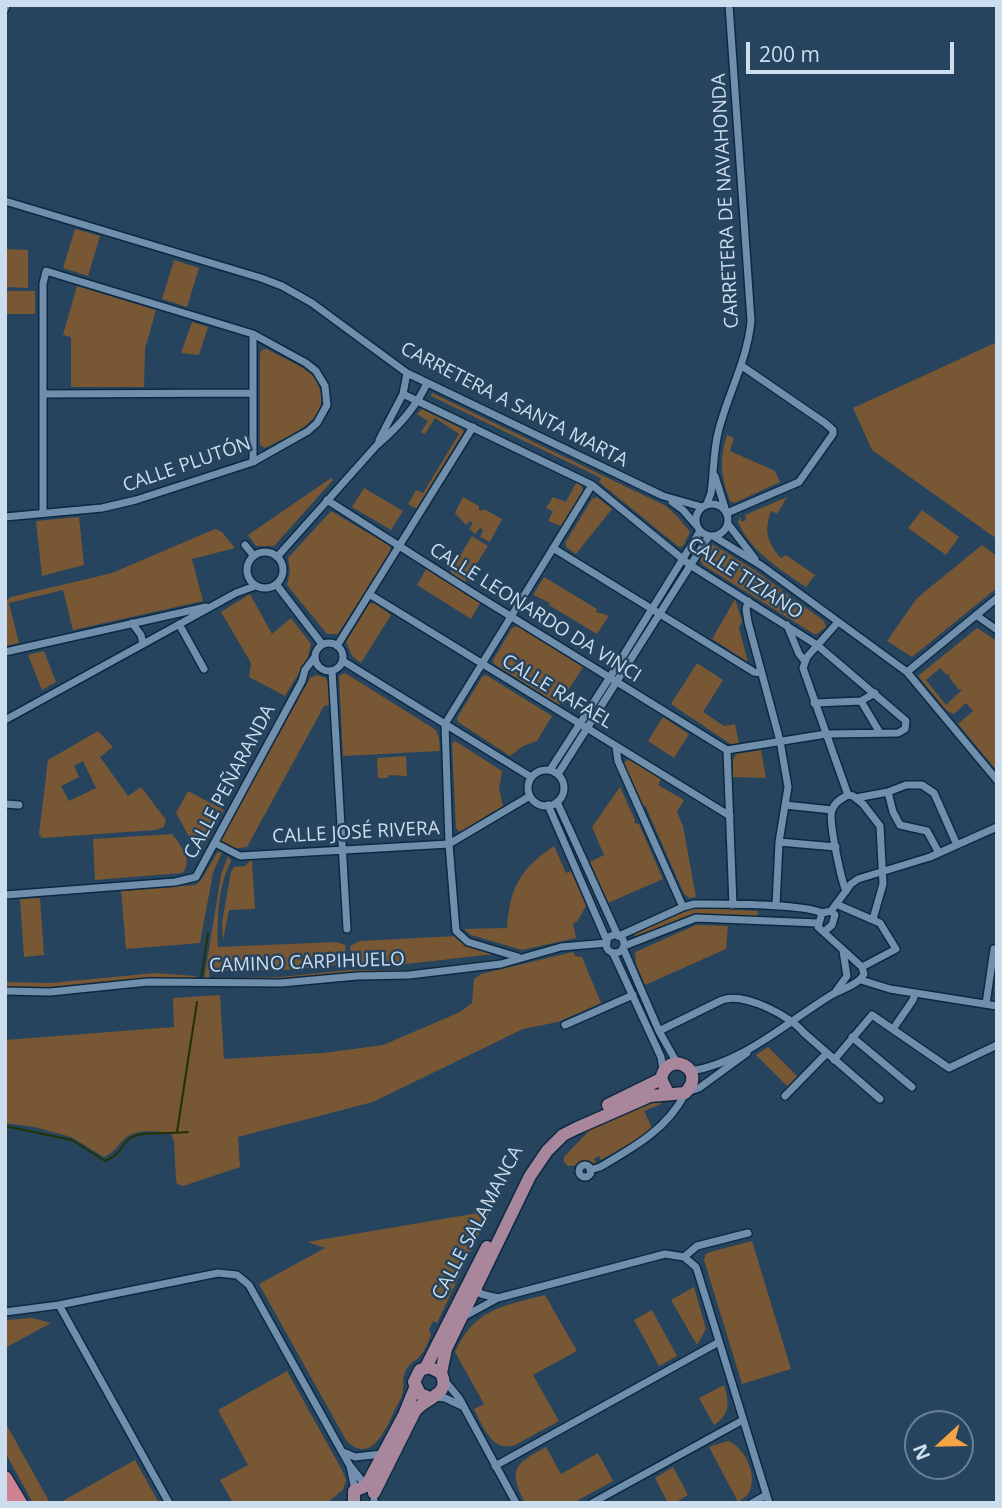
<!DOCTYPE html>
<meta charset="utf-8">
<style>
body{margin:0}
#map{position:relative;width:1002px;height:1508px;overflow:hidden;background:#27445e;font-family:"Open Sans",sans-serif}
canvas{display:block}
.frame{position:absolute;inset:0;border:7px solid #ccdded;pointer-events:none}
.north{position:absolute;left:904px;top:1410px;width:70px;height:70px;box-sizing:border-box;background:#27445e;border:2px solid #698197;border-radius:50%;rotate:248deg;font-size:19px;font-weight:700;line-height:28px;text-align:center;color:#ccdded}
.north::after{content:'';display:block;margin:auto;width:24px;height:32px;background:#f4a443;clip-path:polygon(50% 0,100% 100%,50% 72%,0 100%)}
.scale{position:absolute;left:746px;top:42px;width:208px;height:32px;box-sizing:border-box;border:4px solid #ccdded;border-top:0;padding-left:9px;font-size:21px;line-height:24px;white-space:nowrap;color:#ccdded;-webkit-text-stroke:5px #27445e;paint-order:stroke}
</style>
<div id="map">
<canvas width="1002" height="1508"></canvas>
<div class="frame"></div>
<div class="north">N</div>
<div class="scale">200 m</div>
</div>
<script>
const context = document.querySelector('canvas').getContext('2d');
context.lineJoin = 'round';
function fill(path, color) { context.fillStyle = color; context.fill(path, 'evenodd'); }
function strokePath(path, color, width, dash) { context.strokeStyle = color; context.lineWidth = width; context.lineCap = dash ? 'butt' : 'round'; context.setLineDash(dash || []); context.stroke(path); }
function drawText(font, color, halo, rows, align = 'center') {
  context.font = font + ' "Open Sans",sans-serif'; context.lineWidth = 5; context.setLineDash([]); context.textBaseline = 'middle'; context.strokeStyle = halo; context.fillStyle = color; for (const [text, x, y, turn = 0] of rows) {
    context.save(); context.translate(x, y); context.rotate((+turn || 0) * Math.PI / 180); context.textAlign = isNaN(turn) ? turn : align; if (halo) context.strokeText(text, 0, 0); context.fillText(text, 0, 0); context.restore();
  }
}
const green = new Path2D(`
 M75,229L100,236L88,276L63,268Z
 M5,249L28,250V288L5,287Z
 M174,260L199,268L187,307L162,299Z
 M77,286L156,310L145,349L144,387H71V337L63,335Z
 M5,291H35V314H5Z
 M192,322L208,327L199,355L181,353Z
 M997,342V539L872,450L853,408Z
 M263,349H267C281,357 299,364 311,374C316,379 320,387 321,394C326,423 286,437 265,448L260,445V353Z
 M432,393L666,506L677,516L690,532L683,546L679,547L599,482L601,478L431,396Z
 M422,409L462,429L464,432L417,509L408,504L416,490L423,493L459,434L435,418L425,434L421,432L428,421L417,414Z
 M727,435L734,438L730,451L775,471L780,482L734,503L730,501C721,479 719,458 727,435Z
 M331,478L333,480L274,546H256L248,535Z
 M576,483L581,485L583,491L561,526L548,521L553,511L546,508L553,497L566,502Z
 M364,488L403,511L391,530L352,507Z
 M463,497L479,506V510L482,511L484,509L502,519L490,542L480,537L483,530L480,528L475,534L469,529L473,523L470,521L466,525L455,513Z
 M597,497L612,509L576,554L567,548L565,543L592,499Z
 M787,497L777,514L771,511C764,530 767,543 781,558L786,555L815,575L806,587C781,570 750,551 738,522L740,517L742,522L746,520L745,515Z
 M922,510L959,537L946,555L908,528Z
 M331,511L390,546L391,551L338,634H327L287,585L290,571L288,558Z
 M79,517L84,565L42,576L36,521Z
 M215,529L222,532L235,548L192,559L203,601L73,630L63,590L9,603L19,643L5,646V602L11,597L112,573Z
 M472,536L488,546L465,582L450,572Z
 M714,545L756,571L824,621L826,627L817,634H814L703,565L700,560L708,547Z
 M982,545L997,556V588L912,657L887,641L917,598Z
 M426,569L480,603L471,619L417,585Z
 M544,577L597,609L596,612L607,615L608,617L597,634L549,605L550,603L533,595Z
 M250,594L272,634L291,618L311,644L307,660L285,696L249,677L251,663L221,612Z
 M735,599L742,622L739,628L748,662L712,639Z
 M374,603L391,615L361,663L352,656L346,642L369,604Z
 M517,626L583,667L559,705L494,664L493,660L512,628Z
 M977,628L997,641V771L958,724L973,711L966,703L954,714L947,711L918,676ZM940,668L947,675L950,674L949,677L959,690L963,689L946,705L926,680Z
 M44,651L56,682L42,690L28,655Z
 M697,663L723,680L703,712L724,726L735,724L739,744L732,745L671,704Z
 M345,673L436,730L439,738L440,751L343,756L339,676Z
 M317,675L326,678L328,684L330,705L324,706L247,847L233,849L220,841L310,678Z
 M486,675L552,716L537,741L523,746L510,756L458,722L457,718L482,677Z
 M663,717L689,734L674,758L648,741Z
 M98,731L113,747L100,757L128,796L141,787L166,820L164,827L156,830L42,838L39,834L48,760ZM83,761L96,788L69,801L61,786L79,777L74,766Z
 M455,741L502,771L499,789L503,806L460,832L456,828L452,743Z
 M761,750L766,778L733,777V760L736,754Z
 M406,756L407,776L389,775L388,778H378L377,758Z
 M628,759L662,777L658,785L684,800L677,812L683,826L696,897L689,898L684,894L645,805L642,809L624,763Z
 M620,787L635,820L634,823L639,824L663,879L608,903L590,862L604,855L592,827Z
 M188,791L224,810L207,841L202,844L192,842L176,813Z
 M172,834C180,844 194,862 182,873L95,880L93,839Z
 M554,846L566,873L571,871L586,906L577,922L573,923L576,938L522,950L471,935L464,929L507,928C510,887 520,869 554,846Z
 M222,852L213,873L200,943L126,949L121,891L196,885L203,877L217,853Z
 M228,856L231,861C218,886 217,919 218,947L336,942L345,945L347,964L284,970L209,971L210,978L280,977L349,970H410L509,958L409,973H357L280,979L204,980L221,875Z
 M250,861H252L255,909L229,910L223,940L222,923L231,872L234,867L245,866Z
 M40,898L44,955L24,957L20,899Z
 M694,907L758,911L757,917L695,915L636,939L633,932Z
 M696,925L728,926L726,949L645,985L636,964L635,952Z
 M456,936L467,945L495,954L397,965L352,964L350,946L360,941Z
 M573,952L575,956L582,957L601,1003L558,1022L523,1029L373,1102L238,1137L240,1167L183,1186L177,1184L176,1180L174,1141L170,1132C156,1132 137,1128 125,1138C117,1146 114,1153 104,1157L71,1137L34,1127L5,1123V1040L174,1027L173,998L220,995L224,1059L323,1053L383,1045L460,1012L472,1003L474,979L481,974Z
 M155,973L196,976L195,980C131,977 69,989 5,988V982L50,983Z
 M768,1047L798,1077L788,1087L756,1055Z
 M651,1101L661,1102V1104L644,1111L653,1130L601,1160L599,1156L594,1159L596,1163L568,1166L564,1162V1157L589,1131L588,1128Z
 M490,1211L437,1323L433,1321L429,1330L431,1335C428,1341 426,1349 421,1355C417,1361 410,1362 406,1370C402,1378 404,1383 403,1391C402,1399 395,1408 392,1416C383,1435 369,1464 346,1440L259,1284L325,1248L307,1242Z
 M752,1241L791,1369L742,1384L704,1260L705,1255L710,1252Z
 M694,1287L706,1329L697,1345L671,1300Z
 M545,1295L577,1351L533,1375L559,1421L515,1445C492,1453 483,1426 474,1409L484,1404L455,1352C474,1309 503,1306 545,1295Z
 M652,1310L677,1356L659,1366L634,1320Z
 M33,1318L51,1323L5,1348V1320Z
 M287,1371L343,1472L346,1480L343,1490L327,1503H233L220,1480L248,1465L218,1410Z
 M724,1385C729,1402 731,1414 714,1425L699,1398Z
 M5,1422L50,1503H33L5,1452Z
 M728,1441C744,1447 757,1473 750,1490C748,1496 743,1498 738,1502L709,1447Z
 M546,1447L561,1474L598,1453L613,1481L573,1503H525C508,1469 514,1464 546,1447Z
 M135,1460L159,1503H59Z
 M673,1467L688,1495L674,1503H668L655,1478Z`);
const stream = new Path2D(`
 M201,980L208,933
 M5,1126L72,1140L105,1161C122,1154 118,1148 130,1138C139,1131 175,1134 188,1132
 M177,1132L197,1002`);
const street = new Path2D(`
 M5,9L6,5
 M5,201L261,278L282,286L312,303L407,373L663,496L702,507
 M44,394L252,393
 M403,394L592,485L690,565L817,645L906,721L905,729L898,733L826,734L727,750
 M379,440L403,394L407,373
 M253,462V334
 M715,476L725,508
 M327,500L473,593L727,750
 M672,502L683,510L696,525
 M696 520a16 16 0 1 1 32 0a16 16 0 1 1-32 0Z
 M707,504L711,493C714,472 713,450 719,429C729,391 747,361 751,321L729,5
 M727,513L799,482L833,434V430L825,423L742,366
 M5,517L102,508L136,500L253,462L308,431L317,423L327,405L325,386L316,371L306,363L253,334L46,271L43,284V513
 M728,524L755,559
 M713,536L762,566L907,672L997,780
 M245,545L254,556
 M553,548L754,672L761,673
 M247 570a18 18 0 1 1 36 0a18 18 0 1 1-36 0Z
 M277,557L377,445C398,427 416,408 427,383
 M276,584L322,644
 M369,594L730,816
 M748,601L746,609L748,622L780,741L788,787L779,842L776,906
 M976,615L997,630
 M838,622L807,657L803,668L848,795L853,796L863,804L880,826L883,884L873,919
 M132,623L141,635L143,644
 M179,624L204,669
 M787,625L799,654L805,661
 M315 657a14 14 0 1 1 28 0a14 14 0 1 1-28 0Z
 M337,646L473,427
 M5,652L206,607
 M343,661L531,777
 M332,671L347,929
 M907,672L997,598
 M861,701L880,733
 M814,703L861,701L875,693
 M5,720L236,593L255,586
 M616,747L618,761L683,907
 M727,750L733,905
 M550,770L610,677L700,531
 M528 788a18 18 0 1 1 36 0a18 18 0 1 1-36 0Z
 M558,774L709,536
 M888,792L893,812L900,825L927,831L939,853
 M856,798L888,792L906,785H922L934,793L957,845
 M557,802L618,936
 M5,804L19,805
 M548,805L607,941
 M785,805L832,810
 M779,842L836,847
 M215,843L240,856L449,844L530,796
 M846,891C841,879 828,820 832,810C834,803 842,798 848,795
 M5,895L175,882L196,877L302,681L305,670L314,658
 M836,904L880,923L896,949L862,967
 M831,911L851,884L858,879L930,857L997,827
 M825,931L832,925L835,915L831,911
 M606 944a9 9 0 1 1 18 0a9 9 0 1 1-18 0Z
 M619,936L683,907L694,904C720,904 802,903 822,913
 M624,946L696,918L818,923
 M623,948L659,1031L677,1063
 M613,953L661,1057L663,1070
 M518,957L468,942L456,931L449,844L445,724L592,485
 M861,980L890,989L997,1006
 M5,991L50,992L148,982L281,983L357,976L409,975L501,964L561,947L607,943
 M836,991L847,976L843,951
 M986,1004L994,949
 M565,1025L633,995
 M893,1029L913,1000L915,993
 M659,1031L722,1000C744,992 791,1016 804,1033L880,1099
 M852,1037L912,1087
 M834,1060L872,1015L949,1068L997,1045
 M691,1071C744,1063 788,1021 833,994C843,989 859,984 864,974L862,967L818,927L822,913L831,911
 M687,1092L699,1088L747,1053
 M785,1096L827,1053
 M579 1171a6 6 0 1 1 12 0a6 6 0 1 1-12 0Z
 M590,1170L600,1167C634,1147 666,1130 685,1094
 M684,1257L696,1267L698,1273L769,1503
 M476,1287L481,1294L498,1298
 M59,1305L169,1503
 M5,1312L59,1305L218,1273L237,1275L249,1285L350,1466L355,1490
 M465,1316L498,1298L665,1254L684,1257L697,1246L748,1233
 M445,1381L459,1398L516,1503
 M435,1397L445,1398L462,1406
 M343,1452L355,1457L382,1454
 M495,1466L719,1342
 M351,1467L366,1486
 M374,1500L375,1503
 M592,1503L743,1420
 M752,1503L766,1495`);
const primary = new Path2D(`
 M608,1105L661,1079
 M426,1367L487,1247
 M441,1373L446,1349L530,1176L547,1151L563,1135L577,1128L650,1096L685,1093C709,1069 667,1048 661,1079L668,1093
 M366,1486L404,1415L415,1388
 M374,1493L415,1411C426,1397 452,1395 441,1373L429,1367L420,1370L414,1382L420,1394L430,1398
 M354,1503V1491L366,1486`);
const highway = new Path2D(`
 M5,1478L20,1503
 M5,1500L7,1503`);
const streetNames = [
 ["CARRETERA DE NAVAHONDA",726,201,-93],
 ["CARRETERA A SANTA MARTA",514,405,27],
 ["CALLE PLUTÓN",187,465,-19],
 ["CALLE TIZIANO",745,579,33],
 ["CALLE LEONARDO DA VINCI",535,613,32],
 ["CALLE RAFAEL",557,692,31],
 ["CALLE PEÑARANDA",230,782,-62],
 ["CALLE JOSÉ RIVERA",356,833,-3],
 ["CAMINO CARPIHUELO",307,963,-2],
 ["CALLE SALAMANCA",478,1223,-62]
];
fill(green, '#775734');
strokePath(stream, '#223203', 2);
strokePath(street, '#0d2942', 10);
strokePath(primary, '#0d2942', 15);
strokePath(highway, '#0d2942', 17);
strokePath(street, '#708fad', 7);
strokePath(primary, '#a8879c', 12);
strokePath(highway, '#ce8190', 14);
drawText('19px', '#ccdded', '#27445e', streetNames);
</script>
